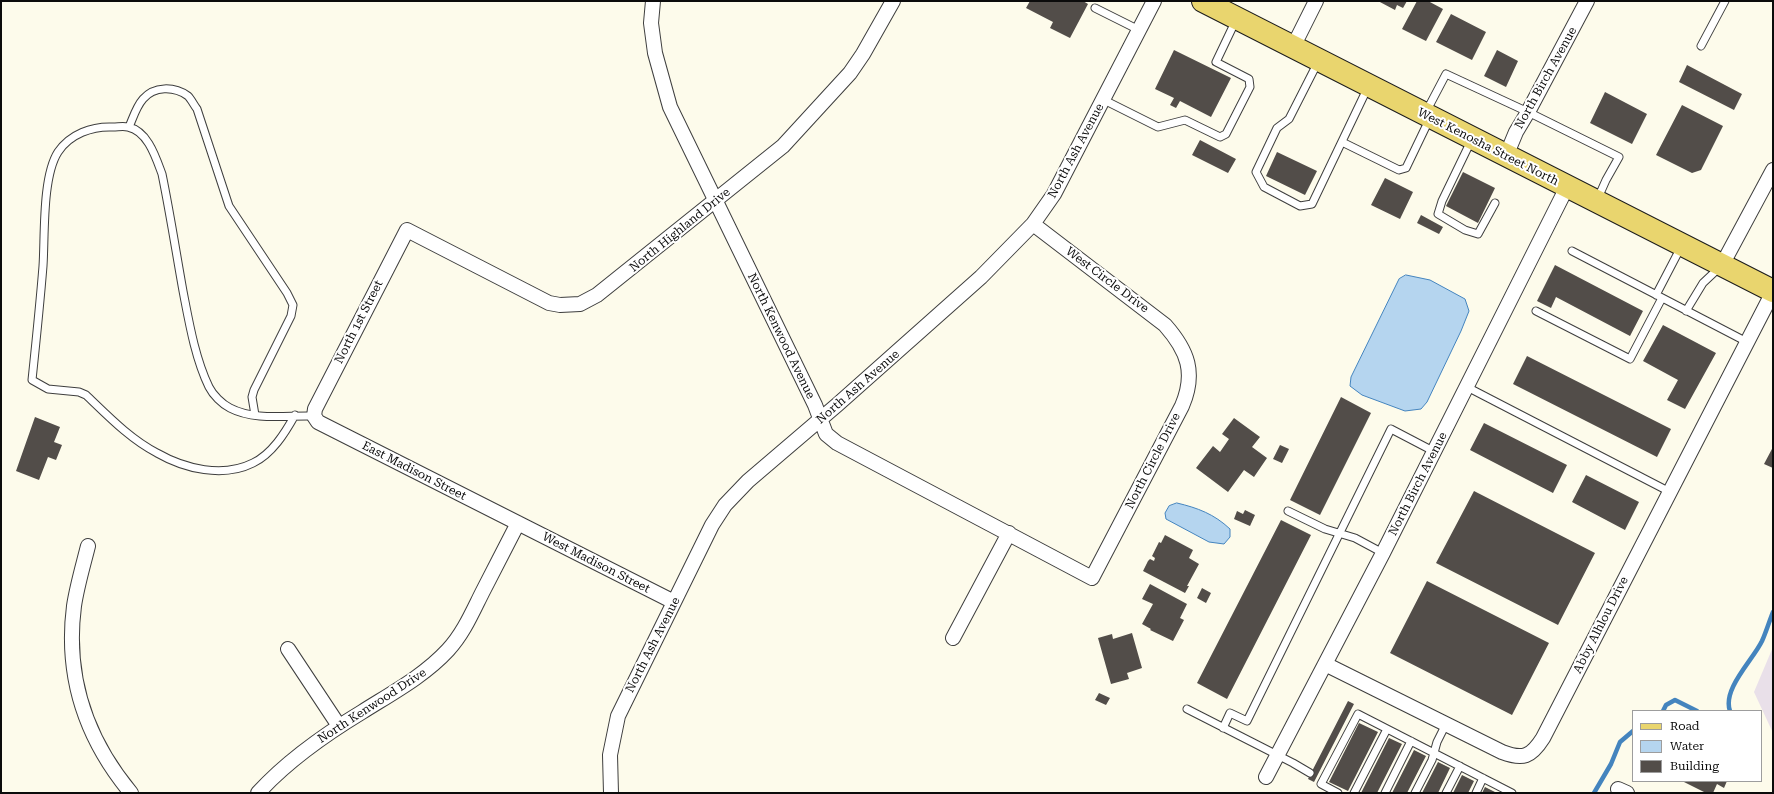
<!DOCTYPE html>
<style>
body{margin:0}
#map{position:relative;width:1774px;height:794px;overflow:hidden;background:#fdfbeb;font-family:"Roboto Serif",serif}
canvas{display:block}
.frame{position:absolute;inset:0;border:2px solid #0b0b0b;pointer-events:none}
.legend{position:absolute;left:1632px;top:710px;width:130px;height:72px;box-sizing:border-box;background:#fff;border:1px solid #9d9d9d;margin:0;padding:5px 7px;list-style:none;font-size:12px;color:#0b0b0b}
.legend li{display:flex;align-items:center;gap:8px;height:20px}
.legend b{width:20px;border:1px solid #9d9d9d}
</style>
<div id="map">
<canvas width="1774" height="794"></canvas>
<div class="frame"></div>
<ul class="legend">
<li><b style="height:5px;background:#e9d56e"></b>Road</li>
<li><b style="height:11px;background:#b5d5ef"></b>Water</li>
<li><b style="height:11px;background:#524d49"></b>Building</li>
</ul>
</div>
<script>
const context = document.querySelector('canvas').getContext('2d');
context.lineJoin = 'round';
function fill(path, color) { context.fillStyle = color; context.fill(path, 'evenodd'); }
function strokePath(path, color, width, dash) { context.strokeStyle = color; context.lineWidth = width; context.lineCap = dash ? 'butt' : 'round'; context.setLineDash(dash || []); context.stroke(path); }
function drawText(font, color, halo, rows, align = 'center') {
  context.font = font + ' "Roboto Serif",serif'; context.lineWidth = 4; context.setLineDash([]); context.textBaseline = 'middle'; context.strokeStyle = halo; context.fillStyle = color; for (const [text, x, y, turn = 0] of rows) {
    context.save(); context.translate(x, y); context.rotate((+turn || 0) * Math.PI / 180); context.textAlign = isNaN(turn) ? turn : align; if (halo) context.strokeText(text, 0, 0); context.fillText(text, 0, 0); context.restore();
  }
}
const industrial = new Path2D(`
 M1773,647V733L1754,692Z`);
const water = new Path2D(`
 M1406,275L1430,280L1465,299L1469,311L1461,331L1427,402L1421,409L1405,411L1362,395L1350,386L1351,377L1399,279Z
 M1177,503C1198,508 1214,514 1230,529V537L1224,544L1209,542L1166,519L1165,513L1169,506Z`);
const stream = new Path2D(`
 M1663,711L1666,705L1675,700L1697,711
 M1730,711C1722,689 1753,660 1762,641C1766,632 1769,622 1773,612
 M1594,793L1611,764L1620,742L1633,731`);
const building = new Path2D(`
 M1030,1H1083L1088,4L1070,38L1050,28L1053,22L1026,8Z
 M1378,1H1407L1403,8L1397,5L1395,10Z
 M1417,1H1428L1443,9L1426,41L1402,29Z
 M1451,14L1486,32L1472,60L1436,42Z
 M1174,50L1231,78L1211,117L1180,101L1176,108L1170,105L1174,98L1155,89Z
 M1497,50L1518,61L1506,87L1484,76Z
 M1687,65L1742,94L1734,110L1679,82Z
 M1605,92L1647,114L1632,144L1590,123Z
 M1682,105L1723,126L1701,170L1692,173L1656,155Z
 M1200,140L1236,159L1228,173L1192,155Z
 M1277,152L1317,171L1305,195L1266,176Z
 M1463,172L1495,188L1478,223L1446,206Z
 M1385,178L1413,192L1400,219L1371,205Z
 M1421,215L1443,227L1439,234L1417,223Z
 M1555,265L1643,311L1630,336L1556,297L1551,308L1537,301Z
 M1663,325L1716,353L1685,409L1667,400L1678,380L1643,361Z
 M1527,356L1671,429L1657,457L1513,384Z
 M1341,397L1371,413L1320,515L1290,500Z
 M35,417L60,427L54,442L62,445L56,460L48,457L39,480L16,471Z
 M1234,418L1260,437L1252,447L1267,458L1254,477L1244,470L1228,492L1196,468L1213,446L1220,452L1229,439L1222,434Z
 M1484,423L1567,465L1553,493L1470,450Z
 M1280,445L1289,449L1282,463L1273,459Z
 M1773,447V468L1764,464Z
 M1586,475L1639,502L1625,530L1572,502Z
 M1474,491L1595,553L1558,625L1436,563Z
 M1245,510L1255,515L1250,526L1234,519L1237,511L1243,514Z
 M1281,520L1311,535L1227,699L1197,683Z
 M1165,535L1193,550L1189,558L1199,564L1187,586H1189L1185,593L1143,571L1148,561L1150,559L1154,561L1155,558L1152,556L1159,542L1161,543Z
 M1427,581L1549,643L1512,715L1390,653Z
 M1150,584L1187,604L1180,618L1184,620L1173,641L1150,630L1151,629L1142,624L1153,604L1142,599Z
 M1202,588L1211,593L1206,603L1197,598Z
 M1132,633L1142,668L1127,673L1129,679L1111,684L1098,638L1112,634L1113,639Z
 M1099,693L1110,698L1106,705L1095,700Z
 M1348,701L1354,704L1314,782L1308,779Z
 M1359,723L1378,732L1348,791L1329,782Z
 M1389,738L1402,744L1377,793H1361Z
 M1414,750L1426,756L1407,793H1392Z
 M1438,762L1450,768L1438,793H1422Z
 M1462,775L1474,781L1468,793H1453Z
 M1682,781H1727L1724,788L1717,784L1713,793H1706Z
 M1485,787L1497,793H1482Z`);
const service = new Path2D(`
 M1095,8L1139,30
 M1701,46L1725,1
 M1318,62L1289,119L1277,128L1256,172L1264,187L1300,206L1312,204L1368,87
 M1104,100L1158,127L1185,120L1220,137L1226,134L1250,87L1249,79L1216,62L1236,20
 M1426,112L1446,74L1528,112L1619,157L1606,180L1598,198
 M129,127C133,118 136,107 143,99C154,86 174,86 188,96C191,99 194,105 197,109L229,206L287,293L293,305L291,316L254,390L252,397L255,415
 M1471,141L1442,201L1438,214L1465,230L1478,234L1495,203
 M1342,142L1399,170L1406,168L1430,118
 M1572,251L1747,342
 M1656,295L1681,247
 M1536,311L1630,359L1662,298
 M1686,311L1703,283L1720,267
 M1467,387L1670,492
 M295,415C285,433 272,454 253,463C223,478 185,469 157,453C130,439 108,416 86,395L79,392L48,389L32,380C36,342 40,304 43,266C45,236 42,177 58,152C70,134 92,126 113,127C118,127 123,126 128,127C148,131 156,158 162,174C170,213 176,252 183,291C189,322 195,358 209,387C213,395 222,404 230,408C255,421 287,415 314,416
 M1288,511L1325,529L1355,538L1383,553
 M1187,709L1293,763L1310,773
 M1223,728L1230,713L1247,721L1391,429L1435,452
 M1338,793L1321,784L1358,714L1512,793
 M1354,793L1387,729
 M1385,793L1411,741
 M1415,793L1432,760L1437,742L1446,724
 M1446,793L1460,766
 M1476,793L1483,778`);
const minor = new Path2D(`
 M653,1L651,23L655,53L670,107L815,405L826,434L837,443L1092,578L1182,406C1196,373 1188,351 1165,325L1033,224
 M1293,47L1316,1
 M1506,156L1516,132L1528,112L1587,1
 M1722,265L1773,170
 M88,546C83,566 77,586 74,606C65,676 86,739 131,793
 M674,602L318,422L314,416L315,409L407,230L549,303L560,305L580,304L597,295L783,146L850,73L863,54L893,1
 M953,638L1009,533
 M288,649L339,726
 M1325,664L1502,752C1523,760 1531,757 1543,738L1773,292
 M1266,777L1383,553L1567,187
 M1618,789L1627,793
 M258,793C288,760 324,735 362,712C392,693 424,676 448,650C463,634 472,613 482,593C494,570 506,546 518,523
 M611,793L610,755L618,716L712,525L725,505L748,481L837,405L981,277L1033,224L1054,194L1154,1`);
const primary = new Path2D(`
 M1203,1L1773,291`);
const streetNames = [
 ["North Birch Avenue",1546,78,-61],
 ["West Kenosha Street North",1488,147,27],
 ["North Ash Avenue",1076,151,-62],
 ["North Highland Drive",680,230,-39],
 ["West Circle Drive",1107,280,37],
 ["North 1st Street",359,322,-63],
 ["North Kenwood Avenue",781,336,64],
 ["North Ash Avenue",858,387,-41],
 ["North Circle Drive",1153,461,-63],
 ["East Madison Street",414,471,27],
 ["North Birch Avenue",1418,484,-63],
 ["West Madison Street",596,563,27],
 ["Abby Alhlou Drive",1601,625,-63],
 ["North Ash Avenue",653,645,-63],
 ["North Kenwood Drive",372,706,-33]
];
fill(industrial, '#e9e0e9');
fill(water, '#b5d5ef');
strokePath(water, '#4484be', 1);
strokePath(stream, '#4484be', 4.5);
fill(building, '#524d49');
strokePath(service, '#3e3e3e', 9);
strokePath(minor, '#3e3e3e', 16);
strokePath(primary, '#1c1c1c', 24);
strokePath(service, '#fff', 7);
strokePath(minor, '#fff', 14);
strokePath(primary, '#e9d56e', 22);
drawText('12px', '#0b0b0b', '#fff', streetNames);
</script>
